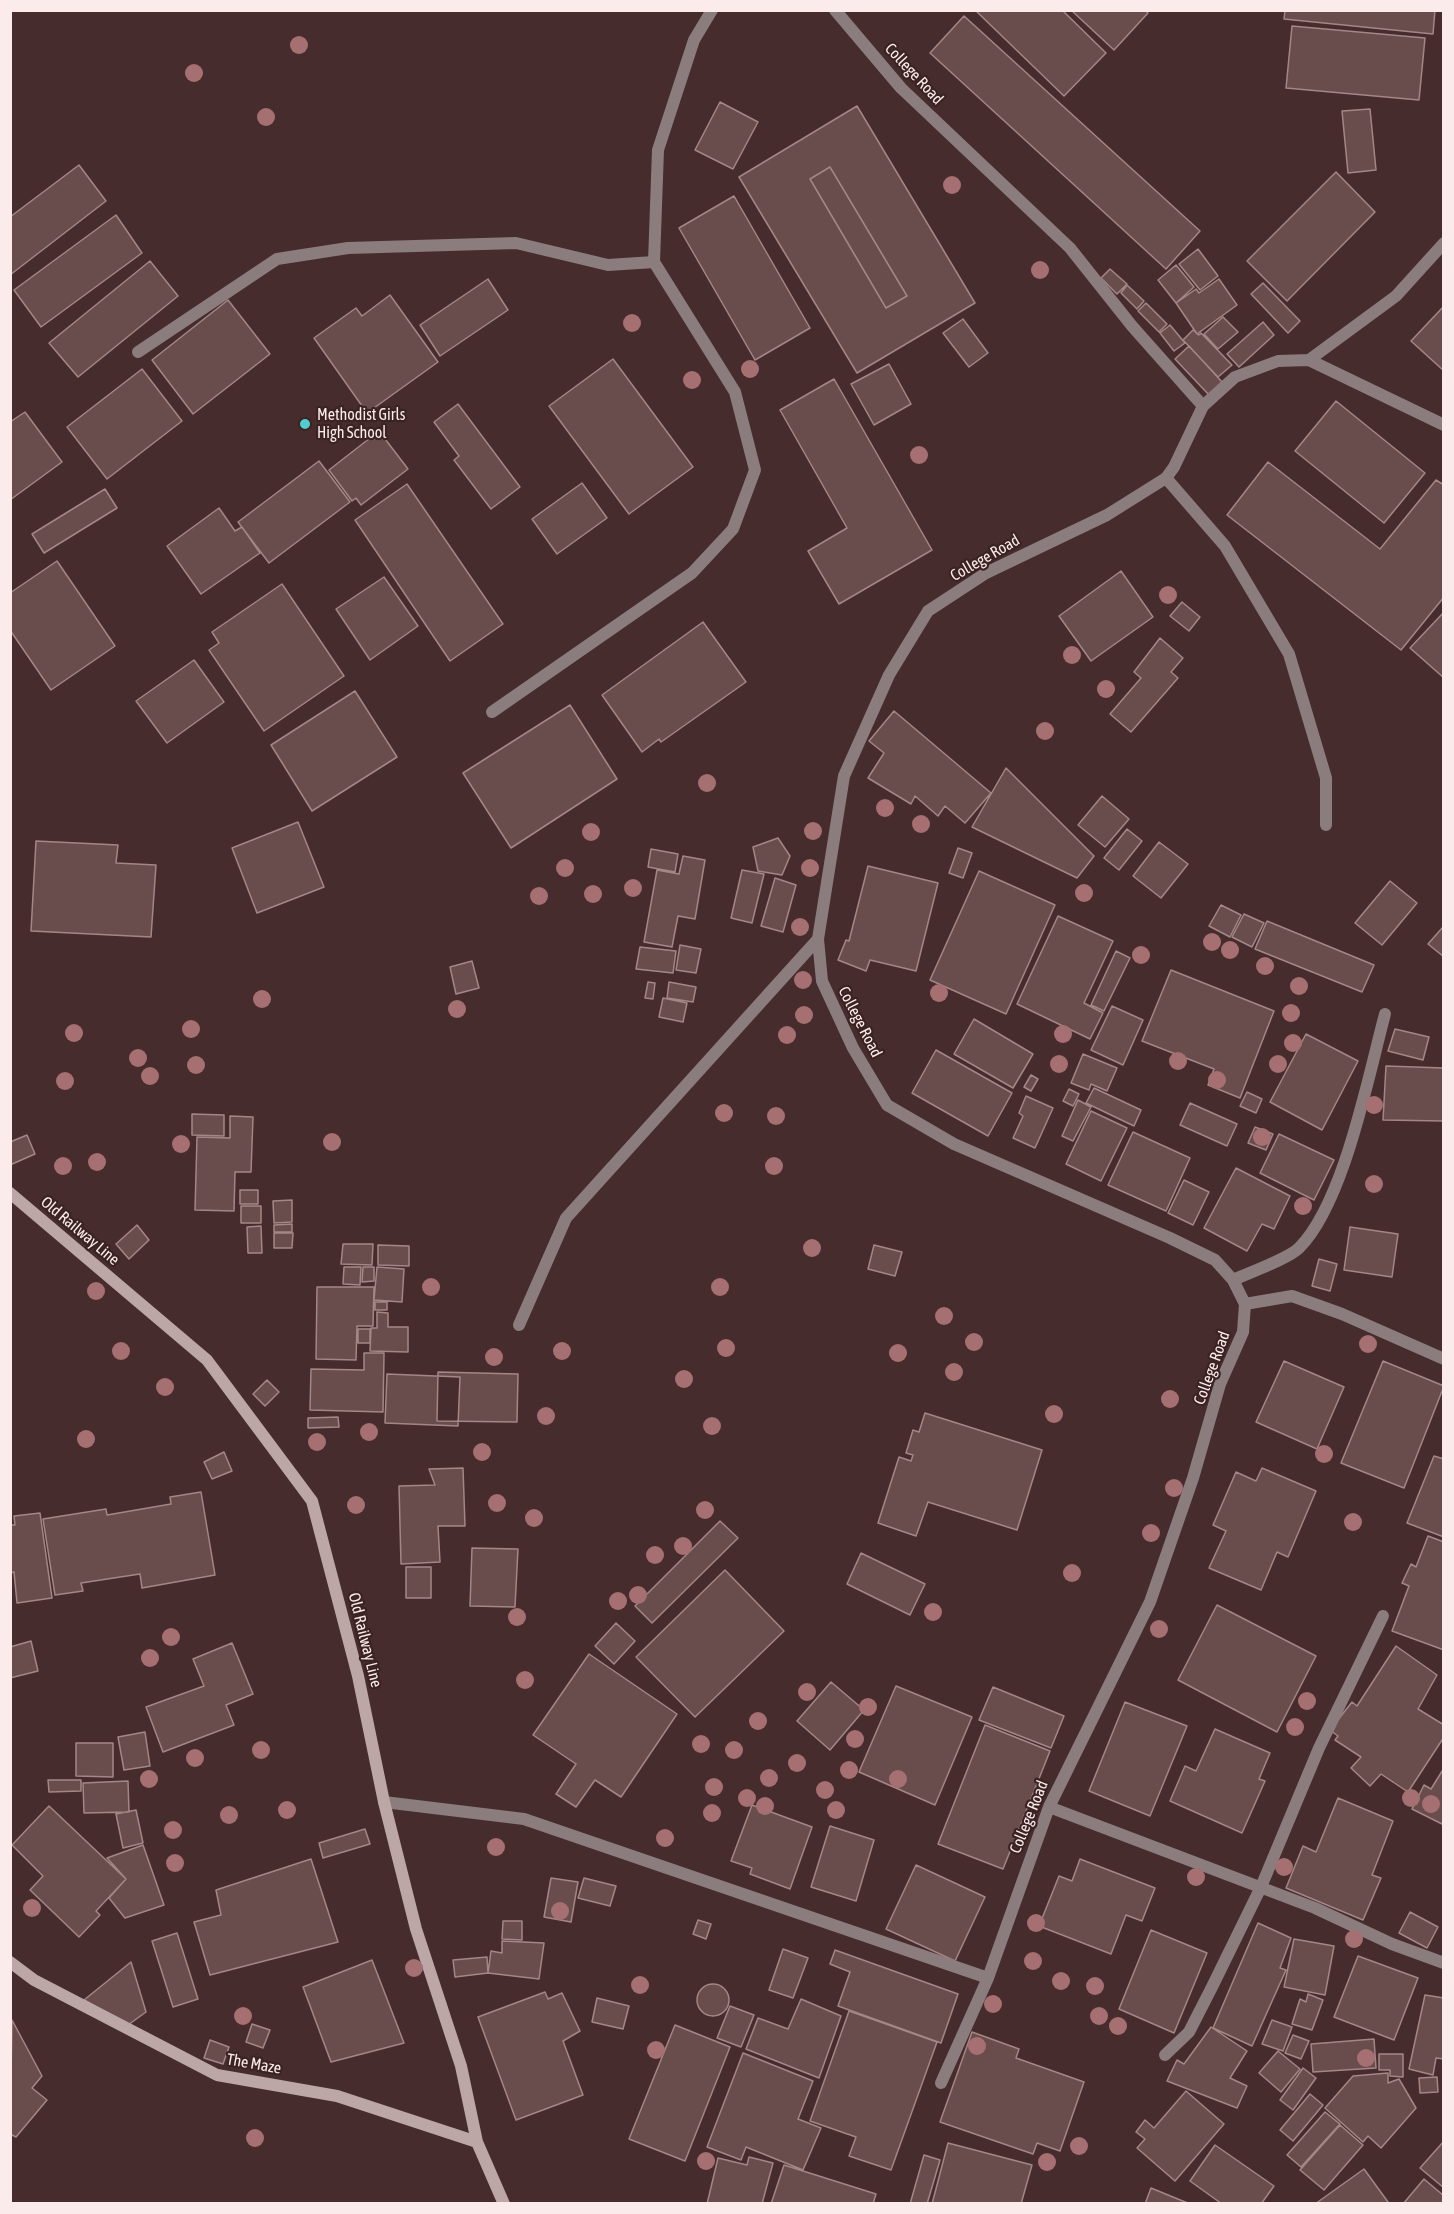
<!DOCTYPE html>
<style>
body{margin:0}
#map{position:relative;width:1454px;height:2214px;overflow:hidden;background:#462c2d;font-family:"Asap Condensed",sans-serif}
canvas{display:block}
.frame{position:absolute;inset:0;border:12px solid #fcebeb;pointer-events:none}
</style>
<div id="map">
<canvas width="1454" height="2214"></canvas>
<div class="frame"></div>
</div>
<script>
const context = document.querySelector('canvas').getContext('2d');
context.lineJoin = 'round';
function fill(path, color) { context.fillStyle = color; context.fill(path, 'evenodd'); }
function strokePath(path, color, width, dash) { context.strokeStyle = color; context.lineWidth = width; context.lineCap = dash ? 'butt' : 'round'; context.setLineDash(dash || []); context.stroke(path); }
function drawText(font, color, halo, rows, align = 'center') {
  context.font = font + ' "Asap Condensed",sans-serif'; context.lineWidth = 4.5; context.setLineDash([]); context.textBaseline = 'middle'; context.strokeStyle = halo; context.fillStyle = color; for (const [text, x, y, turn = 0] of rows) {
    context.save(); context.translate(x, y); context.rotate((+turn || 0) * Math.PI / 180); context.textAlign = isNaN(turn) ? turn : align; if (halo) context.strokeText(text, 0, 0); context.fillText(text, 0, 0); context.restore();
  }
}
const building = new Path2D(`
 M975,10H1062L1106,53L1064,96Z
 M1071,10H1145L1148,13L1114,50Z
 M1285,10H1435L1433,34L1284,19Z
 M964,16L1200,231L1166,269L930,53Z
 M1292,26L1425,38L1419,100L1286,88Z
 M720,102L758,122L733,169L695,150Z
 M857,106L975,303L857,373L739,177ZM830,167L907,296L886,308L810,179Z
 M1370,109L1376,170L1348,173L1342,111Z
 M79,165L106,201L10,275V217Z
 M830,167L907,296L886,308L810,179Z
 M1336,172L1375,212L1287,301L1247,261Z
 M734,196L810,328L755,360L679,228Z
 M116,215L142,253L41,327L14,290Z
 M1198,249L1218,276L1200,290L1179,264Z
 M150,261L178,296L78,377L49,343Z
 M1176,265L1194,287L1176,303L1158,280Z
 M1110,269L1127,284L1117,294L1101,278Z
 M488,279L508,310L440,356L420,325Z
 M1219,279L1237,305L1197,334L1176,303L1196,289L1199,293Z
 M1263,283L1300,321L1288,333L1251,294Z
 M1127,285L1144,301L1137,309L1121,293Z
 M390,295L438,362L367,413L314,338L356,308L362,316Z
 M228,300L270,354L193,414L152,360Z
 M1146,303L1167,324L1159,332L1138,311Z
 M1444,306V371L1411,341Z
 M1223,317L1238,332L1218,349L1204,334Z
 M963,319L988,353L969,367L943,333Z
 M1263,322L1274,335L1239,367L1227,354Z
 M1170,325L1185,343L1174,351L1160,333Z
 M1193,330L1199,335L1201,333L1232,365L1218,377L1183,340Z
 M1189,346L1222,382L1209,395L1175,359Z
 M613,359L693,467L629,514L549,406Z
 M889,364L911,404L874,425L851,384Z
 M142,369L182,421L107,479L67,427Z
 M834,379L932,550L839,604L808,551L847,528L780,410Z
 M1336,401L1425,473L1384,523L1295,451Z
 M458,404L520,487L491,509L454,460L459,456L434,422Z
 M25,412L62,462L10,500V422Z
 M379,431L408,469L361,505L356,498L352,501L329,470Z
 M319,461L350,502L269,563L238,522Z
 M1268,462L1380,549L1436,480L1444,485V597L1401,650L1227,515Z
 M582,483L607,518L557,554L532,519Z
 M407,484L503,624L450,661L355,520Z
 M105,489L117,508L44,553L32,534Z
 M219,508L235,531L242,527L260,553L201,594L167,546Z
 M57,561L115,646L51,690L10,630V593Z
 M1121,571L1153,617L1091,661L1059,616Z
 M384,577L418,626L370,660L336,609Z
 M282,584L344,676L264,731L209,650L219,643L212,632Z
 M1182,602L1200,617L1189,631L1170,616Z
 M1444,612V678L1410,648Z
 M703,622L746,682L661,742L659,739L642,752L602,695Z
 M1160,638L1183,658L1171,672L1178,678L1131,732L1110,714L1141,678L1134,672Z
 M194,660L224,702L167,743L136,701Z
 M355,691L397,757L312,811L271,745Z
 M570,705L617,779L511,848L463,773Z
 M894,711L991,793L965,823L945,806L938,816L915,796L911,804L868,778L884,753L869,741Z
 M1006,768L1094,856L1077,878L972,827Z
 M1102,796L1129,819L1105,847L1078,825Z
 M298,822L324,887L257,913L232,848Z
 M1127,829L1142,841L1119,870L1104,858Z
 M778,838L790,856L782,875L758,871L753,847Z
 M36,841L118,845L116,863L156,865L151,937L31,931Z
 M1159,842L1188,864L1161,898L1133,876Z
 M958,848L972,853L963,878L949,873Z
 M651,849L678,854L675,872L648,867Z
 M683,856L705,860L695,919L678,916L672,947L644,942L657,870L679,874Z
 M868,866L938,883L916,971L870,960L866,971L838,960L846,940L849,941Z
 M742,870L764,874L752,923L731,918Z
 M979,871L1055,905L1006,1014L930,980Z
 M775,878L796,885L783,932L761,926Z
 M1390,881L1417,903L1382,945L1355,923Z
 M1221,905L1241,915L1230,937L1209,926Z
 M1244,914L1264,923L1252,947L1232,937Z
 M1058,916L1113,941L1084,1003L1103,1013L1090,1039L1017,1004Z
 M1267,921L1374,965L1362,992L1255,949Z
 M1443,927L1444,928V957L1428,944Z
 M680,945L701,949L696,973L676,970Z
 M640,947L676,951L673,973L636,969Z
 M1116,951L1130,958L1104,1011L1091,1005Z
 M472,961L479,988L456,994L450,967Z
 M1171,970L1274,1011L1240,1098L1208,1085L1214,1069L1142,1041Z
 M648,982L655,983L653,999L645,998Z
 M669,982L696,987L693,1002L667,998Z
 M663,998L687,1003L683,1022L659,1017Z
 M1112,1006L1143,1020L1123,1065L1091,1050Z
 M974,1019L1033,1054L1013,1088L954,1054Z
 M1395,1029L1429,1037L1423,1060L1388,1051Z
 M1306,1034L1358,1061L1322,1130L1270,1102Z
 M936,1050L1012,1093L988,1136L912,1093Z
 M1083,1054L1117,1068L1107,1091L1091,1084L1089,1090L1071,1083Z
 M1386,1066L1444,1068V1121L1383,1120Z
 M1031,1075L1038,1079L1031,1091L1024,1087Z
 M1094,1088L1141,1110L1134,1126L1086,1103Z
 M1069,1089L1079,1094L1073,1106L1063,1101Z
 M1247,1092L1262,1099L1256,1113L1240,1106Z
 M1026,1096L1053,1108L1035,1148L1013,1138L1023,1116L1019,1113Z
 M1078,1100L1091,1107L1073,1141L1062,1136Z
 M1190,1103L1237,1124L1227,1146L1180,1125Z
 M1091,1111L1127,1128L1101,1181L1066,1164Z
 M192,1114L224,1115V1136L192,1135Z
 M230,1116L253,1117L251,1172H235L234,1211L195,1210L197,1137L230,1138Z
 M1255,1127L1273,1134L1266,1150L1248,1143Z
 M1133,1132L1190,1158L1166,1211L1108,1185Z
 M1279,1134L1334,1160L1314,1200L1260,1173Z
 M27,1135L35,1154L10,1165V1142Z
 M1236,1168L1290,1196L1274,1229L1262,1224L1247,1251L1204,1228Z
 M1184,1180L1209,1192L1193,1225L1168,1213Z
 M240,1190H258V1204H240Z
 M292,1200V1222L274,1223L273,1201Z
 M241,1206H261V1223H241Z
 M292,1224V1232H274V1225Z
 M137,1225L149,1240L129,1259L116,1244Z
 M261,1226L262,1253H248L247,1227Z
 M1350,1227L1398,1234L1392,1277L1344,1270Z
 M274,1233H293L292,1248H274Z
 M343,1244H373L372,1265L341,1264Z
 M378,1245L409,1246V1266L378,1265Z
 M874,1245L902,1252L895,1276L868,1269Z
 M1319,1259L1337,1264L1330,1291L1312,1286Z
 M344,1267H361L360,1285L343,1284Z
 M363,1267H374V1281L362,1282Z
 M377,1267L404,1269L402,1302L374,1300Z
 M317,1287H374L373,1326H357L356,1360L316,1359Z
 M375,1302H387V1310H375Z
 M377,1312L388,1313V1327H408V1352L370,1351L371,1328H377Z
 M358,1329H370V1343H358Z
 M364,1353H384L383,1412L310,1410L311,1369L364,1370Z
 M1284,1361L1344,1387L1317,1449L1256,1422Z
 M1383,1361L1444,1386L1404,1488L1341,1463Z
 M438,1372L518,1374L517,1422L437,1421Z
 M387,1374L460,1377L458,1426L385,1423Z
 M267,1380L279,1392L265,1406L253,1394Z
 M925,1413L1042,1450L1017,1530L928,1502L916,1536L878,1523L899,1457L911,1461L913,1455L906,1453L913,1430L919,1432Z
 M338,1417L339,1427L308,1428V1418Z
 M224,1452L232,1471L212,1479L204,1462Z
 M1434,1456L1444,1459V1537L1407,1523Z
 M463,1468L465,1526H438L440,1562L401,1564L399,1486L435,1485L429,1469Z
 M1262,1468L1316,1491L1288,1557L1277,1552L1261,1590L1209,1568L1226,1531L1213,1525L1236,1472L1256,1481Z
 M201,1492L215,1575L142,1588L140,1574L81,1583L83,1591L55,1595L43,1519L106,1509L107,1515L171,1504L170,1497Z
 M40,1513L52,1598L17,1603L14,1572L10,1573V1525H15L14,1516Z
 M720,1521L738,1538L652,1623L635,1606Z
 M1428,1536L1444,1542V1650L1392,1631L1409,1586L1402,1583L1411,1564L1416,1567Z
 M472,1548L518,1549L515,1607L470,1606Z
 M861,1553L925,1584L910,1615L847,1584Z
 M406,1567H431V1598H406Z
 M725,1570L784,1631L695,1717L636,1657Z
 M1217,1605L1316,1656L1277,1732L1178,1680Z
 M616,1623L635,1641L614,1664L595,1646Z
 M31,1641L38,1671L10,1678V1647Z
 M232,1643L253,1694L226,1705L234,1725L163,1752L146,1707L204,1686L193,1659Z
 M1396,1646L1437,1675L1418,1709L1444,1725V1737L1408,1792L1381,1774L1370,1786L1351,1768L1361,1757L1335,1740L1338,1736L1330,1730L1352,1702L1357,1706Z
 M589,1654L677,1714L621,1797L595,1780L576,1807L556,1794L576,1764L533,1735Z
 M831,1682L864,1710L830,1750L797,1721Z
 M896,1686L972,1717L935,1805L859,1772Z
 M993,1687L1064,1716L1051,1748L979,1720Z
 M1125,1702L1187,1726L1150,1816L1089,1791Z
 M985,1725L1050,1751L1003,1869L938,1844Z
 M1215,1729L1270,1753L1259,1779L1265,1781L1242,1833L1170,1801L1185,1766L1196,1771Z
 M145,1732L150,1766L124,1770L118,1737Z
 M76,1743H113V1777L76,1776Z
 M1444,1768V1825L1412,1809L1424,1785L1431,1789Z
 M48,1780H81V1791L49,1792Z
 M128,1781L129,1812L84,1813L83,1783Z
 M1338,1798L1393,1821L1372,1875L1381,1878L1363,1920L1286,1888L1303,1846L1316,1852Z
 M752,1805L812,1827L790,1889L750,1874L752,1868L731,1861Z
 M49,1806L126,1879L96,1911L100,1915L79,1937L30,1890L43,1876L12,1845Z
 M136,1810L143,1843L123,1848L116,1814Z
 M830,1826L874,1840L856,1901L811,1887Z
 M365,1829L370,1844L323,1858L319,1843Z
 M143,1845L164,1905L125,1918L109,1898L126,1879L107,1858Z
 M311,1859L338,1942L210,1975L194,1922L221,1915L216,1890Z
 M1080,1859L1155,1888L1142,1921L1126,1915L1111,1954L1039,1926L1059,1876L1072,1881Z
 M916,1865L985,1897L955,1961L886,1929Z
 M551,1878L578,1882L571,1922L544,1917Z
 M584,1878L616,1886L610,1906L578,1898Z
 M1410,1912L1438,1927L1427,1948L1399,1933Z
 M698,1920L711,1924L706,1939L693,1934Z
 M503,1921H522V1940L502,1939Z
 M1258,1923L1291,1938L1280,1968L1286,1970L1252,2046L1213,2028Z
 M1151,1930L1207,1953L1174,2033L1119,2009Z
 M177,1933L198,1999L173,2007L152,1941Z
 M1294,1939L1334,1946L1325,1995L1284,1987Z
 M502,1941L544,1943L539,1979L488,1973L491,1951L502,1953Z
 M783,1949L808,1958L793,1998L769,1990Z
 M835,1950L958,1994L941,2043L838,2006L850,1972L830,1964Z
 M1358,1956L1418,1978L1394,2040L1334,2017Z
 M487,1957L488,1973L455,1977L453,1960Z
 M372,1960L404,2043L331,2062L303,1987Z
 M131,1962L146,2012L128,2025L84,2000Z
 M697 2000a16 16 0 1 1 32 0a16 16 0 1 1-32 0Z
 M545,1992L548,1999L562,1993L580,2031L563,2041L583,2095L516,2120L478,2017Z
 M1308,1994L1323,2000L1312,2030L1292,2024L1300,1999L1306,2002Z
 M1425,1995L1444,1998V2059L1436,2058L1433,2075L1409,2069Z
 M597,1998L629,2006L623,2029L592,2022Z
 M801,1999L841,2016L819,2078L746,2049L758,2018L788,2029Z
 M730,2006L754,2015L741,2047L717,2038Z
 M849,2011L937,2042L891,2170L849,2156L856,2137L810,2121Z
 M12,2020L42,2076L32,2088L47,2100L16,2137L10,2134Z
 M1272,2020L1292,2027L1283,2051L1262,2044Z
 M252,2024L270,2030L263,2048L246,2042Z
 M675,2025L730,2047L685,2161L629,2139Z
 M1211,2027L1247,2051L1230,2078L1247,2086L1237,2108L1167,2081L1177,2060L1184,2064Z
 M972,2032L1019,2049L1016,2058L1084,2082L1060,2151L1037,2143L1033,2154L940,2122Z
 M1293,2035L1309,2041L1301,2059L1285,2053Z
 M1374,2039L1376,2068L1313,2072L1311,2044Z
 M210,2040L229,2047L223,2064L204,2058Z
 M1278,2051L1300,2069L1281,2092L1259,2073Z
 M743,2053L813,2081L798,2119L821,2128L803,2170L746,2147L741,2160L707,2147Z
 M1379,2054H1403V2077L1390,2076V2070H1379Z
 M1303,2068L1316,2078L1293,2110L1280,2100Z
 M1388,2073V2083L1399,2079L1416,2108L1381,2148L1368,2136L1363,2142L1325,2108L1353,2076Z
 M1437,2077L1438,2092L1420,2093L1419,2078Z
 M1186,2091L1224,2124L1175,2181L1137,2148L1145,2139L1136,2132L1145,2120L1154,2128Z
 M1310,2094L1323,2105L1293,2141L1280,2130Z
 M1325,2112L1340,2124L1301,2167L1287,2155Z
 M1340,2125L1363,2145L1324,2190L1300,2170Z
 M1444,2141V2188L1420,2168Z
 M948,2143L1032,2165L1021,2204H932Z
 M1215,2145L1274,2186L1261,2204H1222L1190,2181Z
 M924,2155L940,2160L927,2204H910Z
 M749,2157L773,2163L762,2204H707L718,2158L747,2165Z
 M784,2165L876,2194L873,2204H771Z
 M1364,2169L1388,2202L1386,2204H1315Z
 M1424,2179L1444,2196V2204H1403Z
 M1151,2188L1190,2204H1145Z`);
const lane = new Path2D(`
 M138,352L277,259L348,248L516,243L608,265L654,262
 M1309,360L1396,296L1444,243
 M1203,406L1235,377L1278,361L1309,360L1444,425
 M1166,478L1225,546L1289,654L1326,778V825
 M492,712L692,573L733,529L755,470L735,392L654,262L658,150L694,40L712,10`);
const street = new Path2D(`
 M835,10L901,88L1070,248L1132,326L1203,406L1174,467L1166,478L1107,515L986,573L928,611L889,675L844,776L818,939L822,981L853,1048L887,1105L954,1144L1170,1238L1215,1260L1233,1280L1245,1304L1243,1332L1220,1384L1193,1478L1150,1602L1049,1807L988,1978L941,2083
 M1233,1280C1248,1273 1288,1259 1299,1248C1344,1203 1368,1077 1385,1014
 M1245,1304L1292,1296L1342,1314L1444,1359
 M519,1325L566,1218L818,939
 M384,1802L524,1819L988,1978
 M1049,1807L1315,1908L1392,1944L1444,1963
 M1165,2055L1189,2032L1212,1987L1261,1887L1319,1748L1383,1616`);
const secondary = new Path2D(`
 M10,1193L207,1360L312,1501L358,1676L384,1802L416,1929L461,2066L477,2142L504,2204
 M10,1962L34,1980L217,2075L337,2096L477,2142`);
const trees = [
 [299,45],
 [194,73],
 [266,117],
 [952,185],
 [1040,270],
 [632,323],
 [750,369],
 [692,380],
 [919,455],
 [1168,595],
 [1072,655],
 [1106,689],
 [1045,731],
 [707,783],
 [885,808],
 [921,824],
 [813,831],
 [591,832],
 [565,868],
 [810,868],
 [633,888],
 [1084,893],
 [593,894],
 [539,896],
 [800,927],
 [1212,942],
 [1230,950],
 [1141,955],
 [1265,966],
 [803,980],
 [1299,986],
 [939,993],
 [262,999],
 [457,1009],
 [1291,1013],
 [804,1015],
 [191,1029],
 [74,1033],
 [1063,1034],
 [787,1035],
 [1293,1043],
 [138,1058],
 [1178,1061],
 [1059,1064],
 [1278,1064],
 [196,1065],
 [150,1076],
 [1217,1080],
 [65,1081],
 [1374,1105],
 [724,1113],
 [776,1116],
 [1262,1137],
 [332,1142],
 [181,1144],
 [97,1162],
 [63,1166],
 [774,1166],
 [1374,1184],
 [1303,1206],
 [812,1248],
 [431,1287],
 [720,1287],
 [96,1291],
 [944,1316],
 [974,1342],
 [1368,1344],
 [726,1348],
 [121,1351],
 [562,1351],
 [898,1353],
 [494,1357],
 [954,1372],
 [684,1379],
 [165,1387],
 [1170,1399],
 [1054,1414],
 [546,1416],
 [712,1426],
 [369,1432],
 [86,1439],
 [317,1442],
 [482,1452],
 [1324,1454],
 [1174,1488],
 [497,1503],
 [356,1505],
 [705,1510],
 [534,1518],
 [1353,1522],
 [1151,1533],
 [683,1546],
 [655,1555],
 [1072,1573],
 [638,1595],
 [618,1601],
 [933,1612],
 [517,1617],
 [1159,1629],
 [171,1637],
 [150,1658],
 [525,1680],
 [807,1692],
 [1307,1701],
 [868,1707],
 [758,1721],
 [1295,1727],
 [855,1739],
 [701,1744],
 [261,1750],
 [734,1750],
 [195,1758],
 [797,1763],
 [849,1770],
 [769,1778],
 [149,1779],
 [898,1779],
 [714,1787],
 [825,1790],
 [747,1798],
 [1411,1798],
 [1431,1804],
 [765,1806],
 [287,1810],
 [836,1810],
 [712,1813],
 [229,1815],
 [173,1830],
 [665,1838],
 [496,1847],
 [175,1863],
 [1284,1867],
 [1196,1877],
 [32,1908],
 [560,1911],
 [1036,1923],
 [1354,1939],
 [1033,1961],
 [414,1968],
 [1061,1981],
 [640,1985],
 [1095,1986],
 [993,2004],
 [243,2016],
 [1099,2016],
 [1118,2026],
 [977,2046],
 [656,2050],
 [1366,2058],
 [255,2138],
 [1079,2146],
 [706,2161],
 [1047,2162]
];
const markers = [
 [305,424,6,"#52cdcf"]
];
const streetNames = [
 ["College Road",914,74,47],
 ["College Road",985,558,-30],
 ["College Road",860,1022,63],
 ["Old Railway Line",80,1231,40],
 ["College Road",1212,1368,-70],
 ["Old Railway Line",365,1640,76],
 ["College Road",1029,1817,-68],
 ["The Maze",254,2064,10]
];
const poiNames = [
 ["Methodist Girls",317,415],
 ["High School",317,433]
];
fill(building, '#694d4d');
strokePath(building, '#a58686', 1.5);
strokePath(lane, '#8b7d7d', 12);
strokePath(street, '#8b7d7d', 12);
strokePath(secondary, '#bca6a6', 12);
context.fillStyle = '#a66f71';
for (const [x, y] of trees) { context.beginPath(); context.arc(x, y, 9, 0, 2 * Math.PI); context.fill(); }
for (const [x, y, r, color] of markers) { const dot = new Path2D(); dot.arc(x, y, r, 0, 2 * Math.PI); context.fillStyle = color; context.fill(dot); strokePath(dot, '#3b2324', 2); }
drawText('16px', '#fcebeb', '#3b2324', streetNames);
drawText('16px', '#fcebeb', '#3b2324', poiNames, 'left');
</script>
